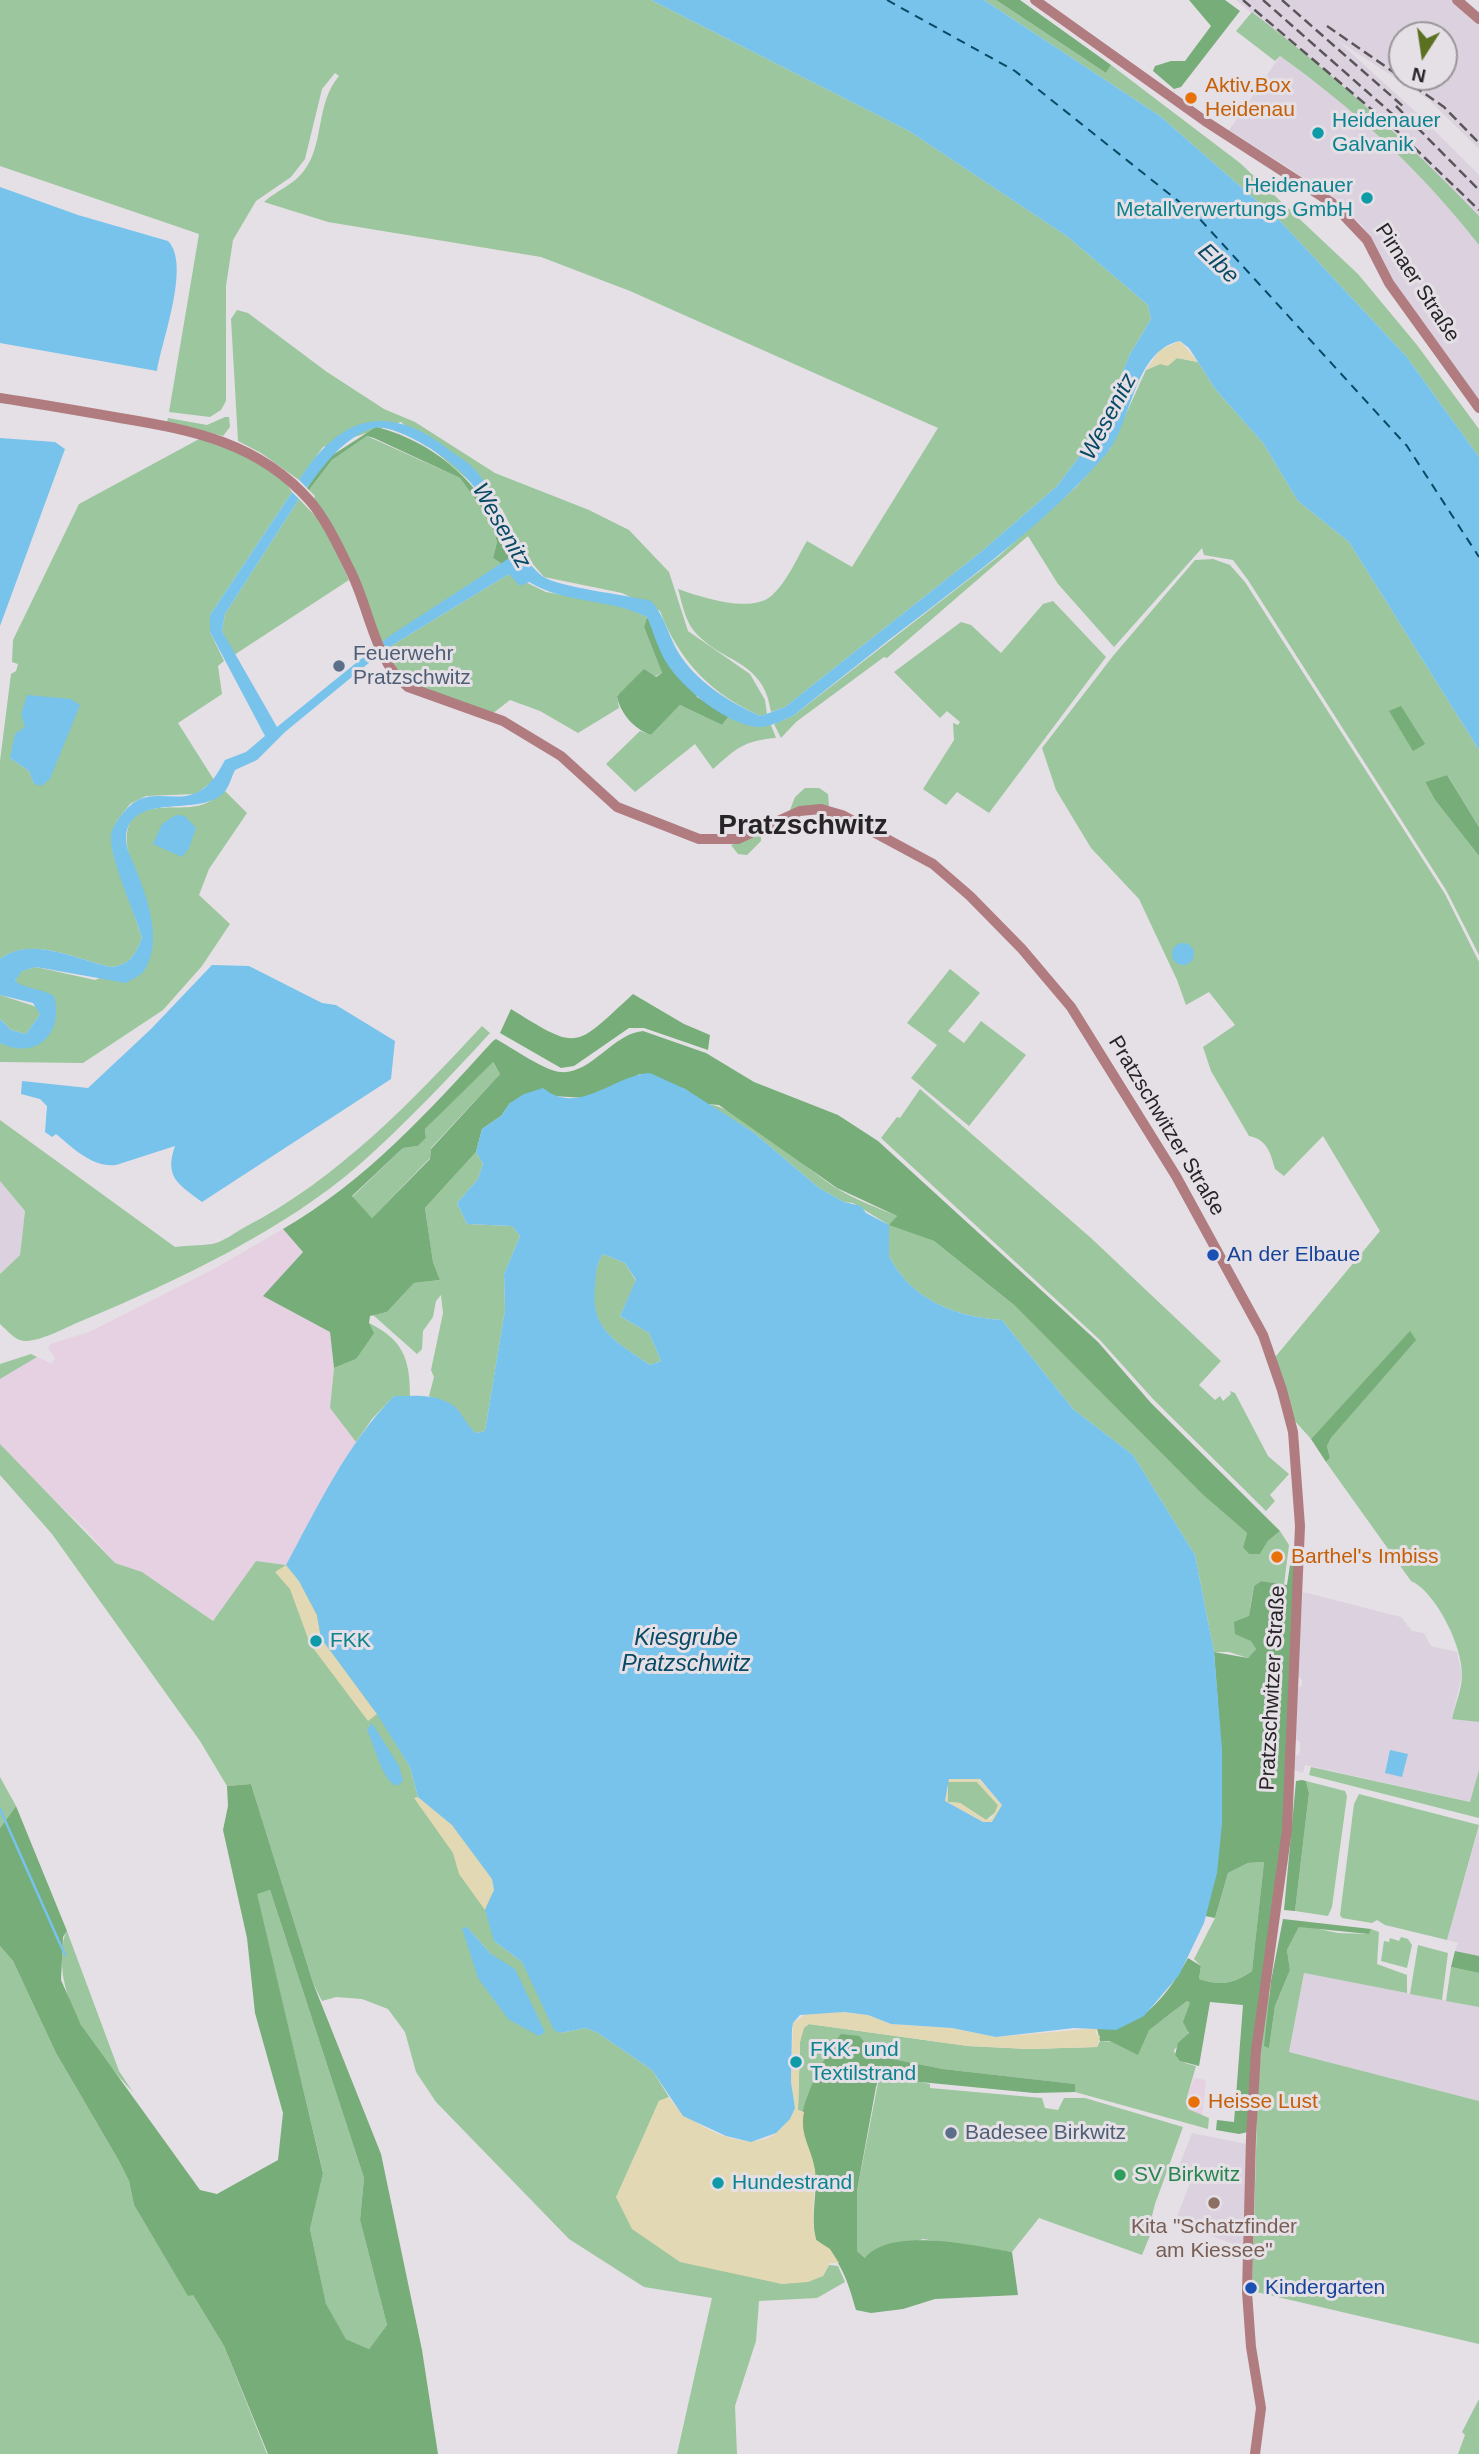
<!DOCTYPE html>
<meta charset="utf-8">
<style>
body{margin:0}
#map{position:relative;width:1479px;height:2454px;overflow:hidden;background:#e5e0e6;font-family:Arial,sans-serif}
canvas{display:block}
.north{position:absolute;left:1388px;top:21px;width:70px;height:70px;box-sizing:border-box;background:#e5e0e6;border:2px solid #999599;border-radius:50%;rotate:192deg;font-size:19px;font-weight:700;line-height:28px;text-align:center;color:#262426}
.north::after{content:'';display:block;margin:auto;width:24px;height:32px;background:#5b7121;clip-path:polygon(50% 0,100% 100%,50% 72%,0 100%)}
</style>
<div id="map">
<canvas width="1479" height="2454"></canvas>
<div class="north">N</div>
</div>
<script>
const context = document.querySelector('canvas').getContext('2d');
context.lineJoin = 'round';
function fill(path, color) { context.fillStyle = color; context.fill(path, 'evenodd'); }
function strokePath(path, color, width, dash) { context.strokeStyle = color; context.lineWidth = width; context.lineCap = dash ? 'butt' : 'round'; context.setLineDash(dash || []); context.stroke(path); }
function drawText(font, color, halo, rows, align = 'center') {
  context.font = font + ' Arial,sans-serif'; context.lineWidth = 6; context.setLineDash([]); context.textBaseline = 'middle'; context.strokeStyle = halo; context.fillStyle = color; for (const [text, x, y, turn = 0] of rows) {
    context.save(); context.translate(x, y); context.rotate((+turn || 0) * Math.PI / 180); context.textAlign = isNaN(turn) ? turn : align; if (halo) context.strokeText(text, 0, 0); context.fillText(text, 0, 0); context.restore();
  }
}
const commercial = new Path2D(`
 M283,1229L303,1251L264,1296L330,1332L334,1368L330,1408L356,1442L286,1565L256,1561L213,1621L142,1572L115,1563L87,1531L16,1463L0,1444V1379L37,1357L52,1364L55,1358L48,1348L50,1344L89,1332L212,1270Z
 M1194,2078L1206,2080L1202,2116L1188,2109L1187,2097Z`);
const built = new Path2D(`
 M1236,0H1451L1479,24V149L1429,100L1337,40L1417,113L1479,175V216L1385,126ZM1402,35H1444V77H1402Z
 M1280,56L1326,89L1390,143L1442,198L1479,245V400L1391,277L1362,225L1323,190L1229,130Z
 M0,1181L25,1211L20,1255L0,1274Z
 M1303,1592L1401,1617L1412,1631L1424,1633L1431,1646L1457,1652L1462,1675L1452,1718L1479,1722V1770L1471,1802L1305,1765L1303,1773L1294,1770L1295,1756L1299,1755L1300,1748V1742L1293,1738L1298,1688L1302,1686V1680L1296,1674Z
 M1479,1827V1956L1455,1951L1458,1943L1447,1940Z
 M1304,1973L1479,2007V2101L1289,2052Z
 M1192,2133L1247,2144L1244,2244L1241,2247L1175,2222L1190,2183L1175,2176Z`);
const green = new Path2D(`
 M0,0H651L909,131L1068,237L1148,305L1151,319L1130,354L1097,433L1057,486L982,551L785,707L771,712C764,659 722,664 694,631C685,620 682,603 678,589C701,597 748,613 770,597C786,584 797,558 807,541L852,567L938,428L630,291L541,257L328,222L264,202C276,191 293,185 303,172C325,145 315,104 339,76L335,73L322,89L305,159L291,177L256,201L233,240L226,286V401L221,410L210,417L169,412L199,234L0,166Z
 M984,0H996L1106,73L1111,65L1240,163L1358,274L1417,345L1479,429V457L1406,356L1281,222L1160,116Z
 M1252,12C1332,73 1409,143 1479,216V245C1421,171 1356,110 1280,56L1275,61L1236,31Z
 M237,310L248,313L327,372L384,409L415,422L495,473L589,510L629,530L669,572L688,631L750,674L765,700L767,714L761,716C712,695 679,661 660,611L622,593L544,577L525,555L502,509L401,422L323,447L299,480L261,453L238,441L231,319Z
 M1177,358L1198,362L1216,390L1263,443L1298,501L1349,542L1479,750V827L1447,775L1425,782L1435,800L1479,856V955L1446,890L1248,580L1233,560L1204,555L1202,548L1114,647L1058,584L1028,536L887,658L884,657L796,722L781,738L774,724L793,716L999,556L1076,487L1110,449L1146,370L1160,364L1168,365Z
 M225,417H229L230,427L223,436L167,422L168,418L207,425Z
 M367,436L460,478L490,520L497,542L493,558L502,564L382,642L314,499L315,496L309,490L332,460Z
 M201,438L231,447L284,480L292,492L210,615V632L224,661L218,666L222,694L178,723L214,780L196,794L146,796L130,804L117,821L111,835L113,852L142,938C135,955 130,965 111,967C76,960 33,935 0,959V761L11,674L16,671L18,664L12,662L13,640L79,504ZM25,727L34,784L29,771L10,758Z
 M299,499L323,524L349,580L234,655L222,631L225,614Z
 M1213,559L1230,565L1245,582L1445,894L1479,962V1722L1452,1719C1455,1705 1462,1689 1462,1675C1463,1647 1436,1592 1411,1581L1326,1462L1330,1458L1327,1446L1331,1438L1415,1340L1410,1332L1311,1439L1294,1420L1275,1362L1276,1356L1380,1231L1323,1136L1284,1176L1275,1169C1271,1154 1267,1139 1249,1136L1211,1071L1203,1047L1235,1025L1209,992L1186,1005L1177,980L1139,899L1091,848L1056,790L1042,748L1113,656L1195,560Z
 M509,574L546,592L625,606L647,617L644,627L662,673L617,695L619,708L578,733L540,711L510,700L492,714L412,685L400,674L386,649Z
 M1053,601L1106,657L989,813L957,792L946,805L923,789L954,740L953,723L958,725L960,722L947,711L940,718L894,672L961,622L971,625L1001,653L1043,604Z
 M680,705L722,725L729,716L757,727L771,725L776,738C742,741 736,749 713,769L695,744L635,792L606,764L640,731L651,735Z
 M805,788H819L828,794L829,806L790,810L795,797Z
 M225,791L247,813L209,869L199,895L230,924L202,966L163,1010L83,1063L0,1062V1043L5,1045L54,1023L15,981L21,971L36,967L95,980L150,957L127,845C123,794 175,813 201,805C209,803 218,796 225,791Z
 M761,835V841L747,855L738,854L731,845Z
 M950,969L980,993L948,1031L964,1043L981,1021L1026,1055L969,1126L911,1078L937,1045L907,1023Z
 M0,995L37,1007L40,1014L26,1034L11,1030L0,1019Z
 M482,1026L490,1033C449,1078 405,1124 359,1165C284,1230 177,1281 86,1319C68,1326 45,1340 26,1341C16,1342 7,1330 0,1324V1274L20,1255L25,1211L0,1181V1120L175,1247C187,1245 200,1246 212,1244C223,1242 236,1232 245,1227C338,1179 412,1101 482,1026Z
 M492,1061L500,1074L431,1148L430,1158L372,1218L352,1197L403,1148L418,1146L426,1138L425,1129Z
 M920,1089L1091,1238L1221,1361L1199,1385L1215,1400L1220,1396L1223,1401L1231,1394L1230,1391L1235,1393L1268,1456L1289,1474L1270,1495L1275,1501L1266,1511L1153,1399L1100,1340L881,1138L897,1117L900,1118Z
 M707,1104C742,1107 805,1169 838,1189C856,1200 878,1208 897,1216L890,1225L934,1241L1014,1305L1202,1494L1247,1533L1243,1547L1260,1554L1268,1541L1280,1531L1289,1545L1284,1585L1261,1581L1254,1586C1250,1607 1245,1629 1256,1649L1248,1658L1229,1652H1214L1195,1555L1133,1455L1073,1409L1002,1320C956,1317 911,1300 889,1256V1225L853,1203L844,1202L819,1188L753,1132Z
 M476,1152L483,1164L478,1179L457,1203L467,1224L512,1226L520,1236L504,1274L505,1310L485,1431L476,1433L464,1423L457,1409L429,1396L434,1377L431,1370L443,1313L441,1295L436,1301L433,1317L423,1331L422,1349L417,1354L373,1315L387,1312L414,1283L440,1280L433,1262L425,1208Z
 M603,1254L625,1263L636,1281L620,1316L649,1333L661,1361L650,1365C616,1341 590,1331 594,1285C596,1272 596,1264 603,1254Z
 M369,1323C403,1340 410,1358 410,1396H394L372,1419L356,1442L330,1408L334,1368L356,1359Z
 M31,1354L37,1357L0,1379V1364Z
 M0,1444L115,1563L142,1572L213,1621L256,1561L286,1565L299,1581L410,1767L418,1797L452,1825L492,1879L494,1941L522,1962L560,2033L586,2028L598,2033L652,2070L669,2097L659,2101L646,2131L756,2276L782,2284L823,2276L829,2265L838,2266L845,2282L817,2298L759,2301L756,2341L735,2406L737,2454H677L712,2298L644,2287L569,2239L436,2102L416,2072L405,2032L388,2009L362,1999L336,1997L322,2001L313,1983L251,1784L227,1786L200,1741L52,1534L0,1475ZM467,1927L491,1954L544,2032L539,2036Z
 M1311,1767L1470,1802L1479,1770V1818L1309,1775Z
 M0,1777L16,1806L0,1828Z
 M1306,1781L1345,1791L1347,1796L1332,1907L1328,1916L1295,1911L1309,1793Z
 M948,1782H977L998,1805L997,1811L986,1820L960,1803L948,1802Z
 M1359,1794L1479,1825L1447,1940L1385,1925L1377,1920L1372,1923L1342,1918L1340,1915L1354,1804Z
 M1264,1862L1252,1971C1232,1984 1221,1986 1199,1979L1201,1966L1194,1959L1215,1918L1228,1873L1248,1863Z
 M270,1890L364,2178L360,2220L387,2325L369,2349L346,2339L326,2305L310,2229L323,2172L256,1893Z
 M1304,1926L1338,1933L1369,1934L1371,1929L1379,1932L1377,1964L1407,1975V1993L1304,1973L1289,2052L1479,2101V2344L1252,2291L1258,2084L1266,1995L1269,1993V2047L1275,2006L1290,1970L1287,1950L1299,1927Z
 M67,1931L119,2071L133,2092C99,2056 60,2008 62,1957C63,1947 62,1939 67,1931Z
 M1401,1937L1408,1939L1412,1945L1407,1968L1381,1961L1384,1941L1389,1942L1390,1938L1399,1941Z
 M1418,1945L1448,1953L1442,2000L1410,1994Z
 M0,1946L13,1961L56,2053L119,2161L129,2181L134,2205L188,2295H193L224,2346L267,2454H0Z
 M1451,1967L1479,1973V2007L1446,2001Z
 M1187,2001L1190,2003L1188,2036L1174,2050C1176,2062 1186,2063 1196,2066L1187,2097L1188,2109L1209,2118L1208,2129L1075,2092L1074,2084L943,2069L876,2056L805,2106L804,2112L798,2110L800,2042L803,2028L809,2024L968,2046L1029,2049L1097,2047L1100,2041C1134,2045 1162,2020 1187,2001Z
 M879,2078H902L930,2084V2088L1042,2098L1045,2108L1058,2110L1064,2098H1085L1183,2127L1155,2204L1152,2216L1156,2221L1142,2255L1039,2218L1012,2252L923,2239L865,2258L857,2251V2191Z
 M1479,2399V2454H1458L1465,2435L1462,2432Z`);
const forest = new Path2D(`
 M996,0H1020L1111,65L1106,73Z
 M1189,0H1225L1240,11L1181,87L1174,89L1153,71L1155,66L1171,61H1185L1211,26Z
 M376,427C439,442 493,494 512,557L502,564L493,558L497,542L490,520L460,478L374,438L367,436L332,460L309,490L307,488L328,458Z
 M647,617L697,697L729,716L722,725L680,705L651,735C634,729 620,713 617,696L644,669L656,677L662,673L644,627Z
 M1401,706L1425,744L1413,751L1389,711Z
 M1447,775L1479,827V856L1435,800L1425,782Z
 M633,994L684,1024L710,1035L708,1050L644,1028H629L574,1066L561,1068L500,1033L511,1009C580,1052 574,1048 633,994Z
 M643,1031L706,1053L754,1082L838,1115L878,1141L1098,1342L1151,1403L1280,1531L1268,1541L1260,1554H1249L1243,1547L1247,1533L1202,1494L1014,1305L934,1241L889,1225L897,1216L837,1188L719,1105L707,1104L685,1089L640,1074L586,1098L552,1096L510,1103L501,1116L482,1129L476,1152L425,1208L433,1262L440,1280L414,1283L387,1312L370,1316L369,1323L374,1333L356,1359L334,1368L330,1332L263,1296L303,1252L283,1229C366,1181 429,1111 493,1041L496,1039C511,1047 545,1071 560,1072C591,1075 612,1034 643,1031ZM493,1062L500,1074L431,1149L430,1159L372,1218L352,1196L403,1148L418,1146L426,1138L425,1129Z
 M1410,1331L1416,1340L1331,1438L1327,1446L1330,1458L1326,1462L1311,1439Z
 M1290,1565L1294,1566L1283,1829L1248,2132L1239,2134L1216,2130L1217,2120L1234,2122L1243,2005L1210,2002L1199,2066L1180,2061L1175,2055L1178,2043L1189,2033L1183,2022L1190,2003L1187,2001L1149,2030L1138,2055L1110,2041H1100L1097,2028C1140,2033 1169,1993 1188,1958L1201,1966L1199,1979C1221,1986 1233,1984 1252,1971L1264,1862L1248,1863L1228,1873L1215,1918L1205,1916C1229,1825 1221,1745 1214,1652L1248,1658L1256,1649L1251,1641L1235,1634L1234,1622L1249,1616L1254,1586L1261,1581L1287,1585Z
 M1302,1780L1306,1781L1309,1793L1295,1911L1284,1910L1296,1781Z
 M251,1784L313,1983L381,2154L422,2350L438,2454H268L224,2346L193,2295L188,2296L134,2205L129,2181L119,2161L56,2053L13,1961L0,1946V1828L16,1806L67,1931L63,1937L61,1980L81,2025L200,2190L217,2194L278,2160L283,2113L255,2013L247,1938L223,1830L228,1806L227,1786ZM270,1890L364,2178L360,2220L387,2325L369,2349L346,2339L326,2304L310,2229L323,2173L257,1894Z
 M1283,1919L1371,1929L1369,1934L1299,1927L1287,1950L1290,1970L1275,2006L1269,2048L1264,2046L1271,1981Z
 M1455,1951L1479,1956V1973L1451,1967Z
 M841,2034L859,2036L877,2056L943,2069L1075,2084V2092L1034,2093L879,2078L876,2087L857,2191V2251L865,2258C891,2226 975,2246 1012,2252L1018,2295L935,2299L903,2309L871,2313L856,2310C848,2282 841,2257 816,2240C810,2216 818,2193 815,2170C812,2156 803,2142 801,2128C799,2104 826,2052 841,2034Z`);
const sand = new Path2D(`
 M1180,341L1198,362L1177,358L1168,366L1160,364L1146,370L1160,350Z
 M286,1565L299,1581L317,1615L321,1638L377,1714L368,1721L310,1644L290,1589L275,1572Z
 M949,1779H979L1002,1805L992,1823L983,1822L945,1801L948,1787V1802L960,1803L986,1820L992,1818L998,1805L977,1782H948Z
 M418,1797L452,1825L492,1879L494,1890L485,1910L459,1874L453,1853L414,1798Z
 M844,2012L868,2015L891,2024L952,2028L996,2037L1097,2028L1096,2034L1100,2036L1097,2047L1029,2049L968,2046L809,2024L804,2028L800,2042L798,2110L804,2112C799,2137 813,2149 815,2172C816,2195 810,2217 816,2240L830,2249L839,2263H830L823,2276L808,2282L782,2284L680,2262L632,2229L616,2197L659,2101L669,2097C684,2122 741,2152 770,2137C782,2131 788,2119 795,2108L791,2082L793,2023L807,2013Z`);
const water = new Path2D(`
 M651,0H984L1160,116L1281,222L1406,356L1479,457V750L1349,542L1298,501L1263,443L1216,390L1189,348L1180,341C1133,351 1133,421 1107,453C1054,515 988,564 923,614C879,647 836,682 793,716C783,720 769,728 757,727C726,724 682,688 666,662C658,649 653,631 647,617C609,598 565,604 529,582L520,586L509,574L386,649L382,642L391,635L511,557C506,534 480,491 463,474C449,458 395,423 374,428C345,436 323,466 307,488L299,480C339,417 386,401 448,449C457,456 470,463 477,472C501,501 513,553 542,576C557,587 627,595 651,601C666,617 669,640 682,658C700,684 732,704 761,716L785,707L982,551L1057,486L1097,433L1130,354L1151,319L1148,305L1068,237L909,131Z
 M0,187L78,215L168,241C191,264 162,340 157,371L0,343Z
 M0,438L55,442L65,449L0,626Z
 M292,492L299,499L225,614L222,631L277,727L377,646L381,653L285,732L257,760L235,770C232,776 230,784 226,790C204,820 132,789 126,836C125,848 133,861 137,872C148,900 163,943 144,971C140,976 132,979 126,983L36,967L22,971L15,981C27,990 41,988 54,996C64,1033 37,1061 0,1043V1019L11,1030L26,1034L40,1014L33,1003L0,995V959C32,935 76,960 111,967C130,965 135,955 142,938C135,913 109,857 111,835C112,827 119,818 124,812C147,783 173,805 198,792C211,785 218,773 225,760L246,752L265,736L210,632V615Z
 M27,695L71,699L80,705L50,779L41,786L34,784L29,771L10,758L15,734L25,727L21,714Z
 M176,815L185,816L196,828L189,848L182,857L153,844L162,824Z
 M1172 954a11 11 0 1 1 22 0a11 11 0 1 1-22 0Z
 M212,965L249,966L322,1003L336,1005L395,1041L391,1079L202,1202C178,1184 164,1177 175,1146L116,1165C93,1168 73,1148 56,1134L52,1137L45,1132L47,1106L40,1099L21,1094L22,1081L88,1088L151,1029Z
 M650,1073L685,1089L753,1132L819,1188L844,1202L861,1206L866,1213L889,1225V1256C911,1300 956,1317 1002,1320L1073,1409L1133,1455L1195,1555L1214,1652L1222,1749V1824L1217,1873L1204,1923L1179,1975L1144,2016L1116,2030L1074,2028L996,2037L952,2028L891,2024L868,2015L844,2012L800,2015L793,2023L792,2029L791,2082L795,2108L790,2119L776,2133L751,2142L726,2136L683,2116L652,2070L598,2033L586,2028L560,2033L554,2030L522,1962L494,1941L485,1910L494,1890L492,1879L452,1825L418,1797L410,1767L377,1714L321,1638L317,1615L299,1581L286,1565C318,1506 347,1444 394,1396C415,1396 438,1393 455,1407C463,1414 466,1425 476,1433L485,1431L505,1310L504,1274L520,1236L512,1226L467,1224L457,1203L478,1179L483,1164L476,1152L482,1129L501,1116L510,1103L524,1094L543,1088C578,1117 614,1075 650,1073ZM603,1254L625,1263L636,1280L620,1316L649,1333L661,1361L650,1365C616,1341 590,1331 595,1285C596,1273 596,1264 603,1254ZM949,1779H980L1002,1805L992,1822H983L945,1801Z
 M372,1723L399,1766L403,1781L397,1786C381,1780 375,1745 367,1730Z
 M1390,1750L1408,1754L1402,1777L1385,1773Z
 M467,1927L491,1954L515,1969L545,2032L539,2036L508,2019L478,1978L462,1928Z`);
const stream = new Path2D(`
 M0,1809L65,1955`);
const ferry = new Path2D(`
 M887,0L1015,71L1197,216L1407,446L1479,557`);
const secondary = new Path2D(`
 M1035,0L1205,121L1332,203L1367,240L1389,283L1479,408
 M1457,0L1479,19
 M0,398C40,404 80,411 120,418C193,430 259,443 310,501C327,521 338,546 350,570C369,606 374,661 408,687L503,721L561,756L617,807L699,839H738L800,811L821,809L842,815L933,864L970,896L1022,949L1071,1007L1176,1176L1263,1335L1282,1390L1293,1432L1300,1526L1287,1830L1256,2051L1251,2138L1247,2292L1251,2347L1261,2408L1255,2454`);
const rail = new Path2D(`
 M1243,0L1397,131L1479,210
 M1263,0L1398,119
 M1282,0L1405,108
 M1327,26L1444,107L1479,143
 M1396,106L1479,190`);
const markers = [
 [1191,98,7,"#e8710a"],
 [1318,133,7,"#0f9aa8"],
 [1367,198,7,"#0f9aa8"],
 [339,666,7,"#5c6f8a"],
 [1213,1255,7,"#1a4fb4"],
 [1277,1557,7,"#e8710a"],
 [316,1641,7,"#0f9aa8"],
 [796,2062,7,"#0f9aa8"],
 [1194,2102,7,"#e8710a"],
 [951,2133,7,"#5c6f8a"],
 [1120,2175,7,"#2e9e5b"],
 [718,2183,7,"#0f9aa8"],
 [1214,2203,7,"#8d6e63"],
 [1251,2288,7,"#1a4fb4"]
];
const foodNames = [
 ["Aktiv.Box",1205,86],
 ["Heidenau",1205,110],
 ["Barthel's Imbiss",1291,1557],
 ["Heisse Lust",1208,2102]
];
const cultureNames = [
 ["Heidenauer",1332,121],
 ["Galvanik",1332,145],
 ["Heidenauer",1353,186,"right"],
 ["Metallverwertungs GmbH",1353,210,"right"],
 ["FKK",330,1641],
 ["FKK- und",810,2050],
 ["Textilstrand",810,2074],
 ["Hundestrand",732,2183]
];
const streetNames = [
 ["Pirnaer Straße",1417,283,57],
 ["Pratzschwitzer Straße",1166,1126,59],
 ["Pratzschwitzer Straße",1273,1688,-87]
];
const serviceNames = [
 ["Feuerwehr",353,654],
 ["Pratzschwitz",353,678],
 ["Badesee Birkwitz",965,2133]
];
const transitNames = [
 ["An der Elbaue",1227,1255],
 ["Kindergarten",1265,2288]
];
const leisureNames = [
 ["SV Birkwitz",1134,2175]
];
const educationNames = [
 ["Kita \"Schatzfinder",1214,2227],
 ["am Kiessee\"",1214,2251]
];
const waterNames = [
 ["Elbe",1218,264,44],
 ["Wesenitz",1109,417,-62],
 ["Wesenitz",501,526,60],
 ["Kiesgrube",686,1639],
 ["Pratzschwitz",686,1665]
];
const districtNames = [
 ["Pratzschwitz",803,826]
];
fill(commercial, '#e5d1e1');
fill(built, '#dcd2df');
fill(green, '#9cc69d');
fill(forest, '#76ad79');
fill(sand, '#e2d9b4');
fill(water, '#77c3ec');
strokePath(stream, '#77c3ec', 2.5);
strokePath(ferry, '#084965', 2, [9, 7]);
strokePath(secondary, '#b07c80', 10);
strokePath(rail, '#595659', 2.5, [10, 5]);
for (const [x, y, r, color] of markers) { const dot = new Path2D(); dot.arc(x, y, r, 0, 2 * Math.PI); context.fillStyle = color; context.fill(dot); strokePath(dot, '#e5e0e6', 2.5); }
drawText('21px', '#c56008', '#e5e0e6', foodNames, 'left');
drawText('21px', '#0d838f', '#e5e0e6', cultureNames, 'left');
drawText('21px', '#262426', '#e5e0e6', streetNames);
drawText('21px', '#4e5e75', '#e5e0e6', serviceNames, 'left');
drawText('21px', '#164399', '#e5e0e6', transitNames, 'left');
drawText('21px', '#27864d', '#e5e0e6', leisureNames, 'left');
drawText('21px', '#785e54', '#e5e0e6', educationNames);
drawText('italic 23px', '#084965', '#e5e0e6', waterNames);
drawText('bold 28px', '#262426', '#e5e0e6', districtNames);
</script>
